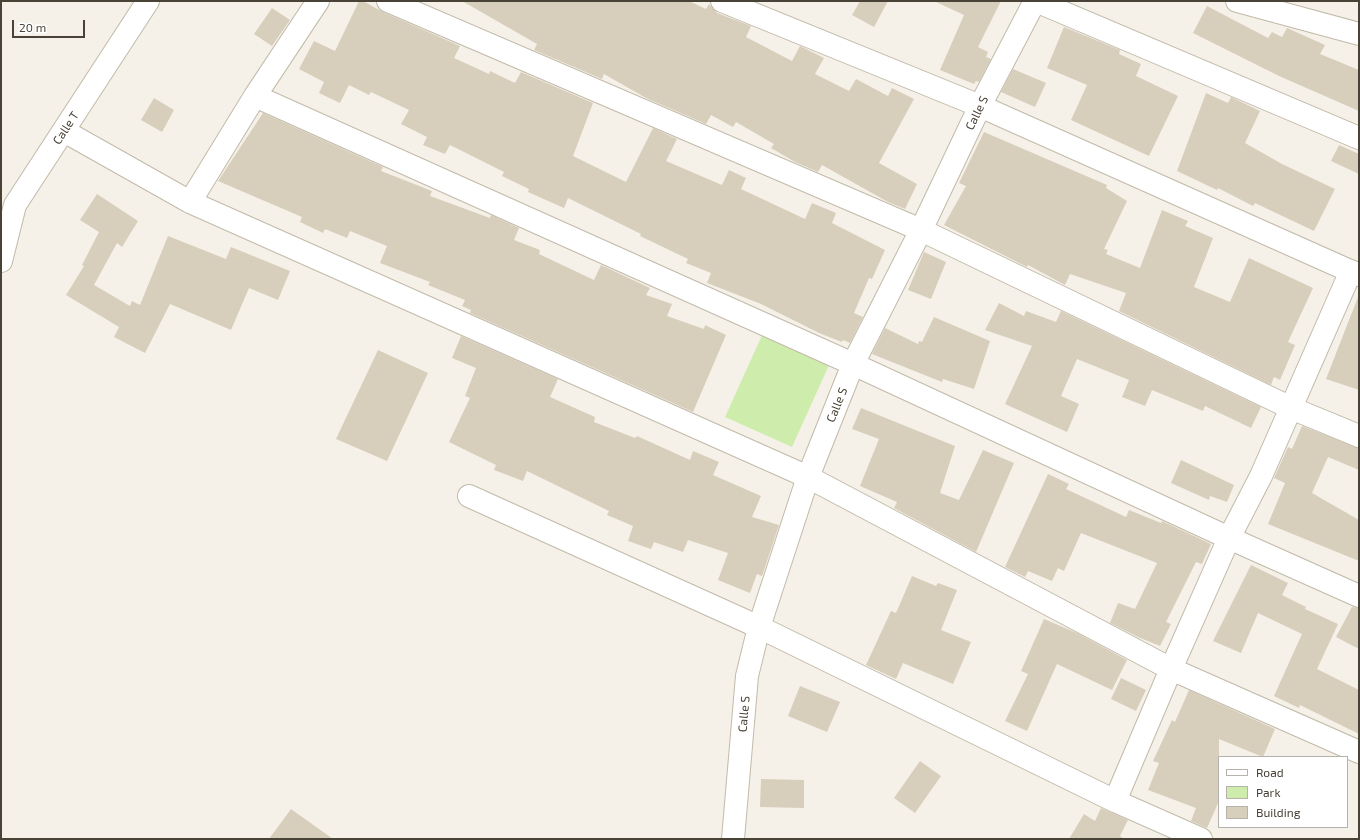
<!DOCTYPE html>
<style>
body{margin:0}
#map{position:relative;width:1360px;height:840px;overflow:hidden;background:#f5f1e8;font-family:"Exo 2",sans-serif}
canvas{display:block}
.frame{position:absolute;inset:0;border:2px solid #494236;pointer-events:none}
.legend{position:absolute;left:1218px;top:756px;width:130px;height:72px;box-sizing:border-box;background:#fff;border:1px solid #b6b3af;margin:0;padding:5px 7px;list-style:none;font-size:12px;color:#494236}
.legend li{display:flex;align-items:center;gap:8px;height:20px}
.legend b{width:20px;border:1px solid #b6b3af}
.scale{position:absolute;left:12px;top:20px;width:73px;height:18px;box-sizing:border-box;border:2px solid #494236;border-top:0;padding-left:5px;font-size:12px;line-height:14px;white-space:nowrap;color:#494236;-webkit-text-stroke:3px #fff;paint-order:stroke}
</style>
<div id="map">
<canvas width="1360" height="840"></canvas>
<div class="frame"></div>
<ul class="legend">
<li><b style="height:5px;background:#fff"></b>Road</li>
<li><b style="height:11px;background:#ceedad"></b>Park</li>
<li><b style="height:11px;background:#d8cebc"></b>Building</li>
</ul>
<div class="scale">20 m</div>
</div>
<script>
const context = document.querySelector('canvas').getContext('2d');
context.lineJoin = 'round';
function fill(path, color) { context.fillStyle = color; context.fill(path, 'evenodd'); }
function strokePath(path, color, width, dash) { context.strokeStyle = color; context.lineWidth = width; context.lineCap = dash ? 'butt' : 'round'; context.setLineDash(dash || []); context.stroke(path); }
function drawText(font, color, halo, rows, align = 'center') {
  context.font = font + ' "Exo 2",sans-serif'; context.lineWidth = 3.5; context.setLineDash([]); context.textBaseline = 'middle'; context.strokeStyle = halo; context.fillStyle = color; for (const [text, x, y, turn = 0] of rows) {
    context.save(); context.translate(x, y); context.rotate((+turn || 0) * Math.PI / 180); context.textAlign = isNaN(turn) ? turn : align; if (halo) context.strokeText(text, 0, 0); context.fillText(text, 0, 0); context.restore();
  }
}
const green = new Path2D(`
 M763,333L830,363L792,447L725,417Z`);
const building = new Path2D(`
 M359,1H363L383,12L460,46L454,58L489,74L490,71L515,83L521,72L593,103L573,156L626,182L653,128L677,139L666,161L722,185L729,170L746,178L741,189L805,219L812,203L836,213L832,223L885,250L872,279L869,278L854,313L863,317L850,343L843,340L842,342L819,333L761,304L707,283L711,273L686,263L688,259L640,236L641,234L568,198L564,208L528,192L529,189L502,176L504,172L450,145L445,154L423,145L427,137L401,124L409,110L371,92L369,95L349,85L340,103L319,93L324,82L299,69L314,41L335,51Z
 M462,1H689L706,9L709,4L717,13L751,26L746,37L792,61L800,46L824,58L815,74L849,91L856,79L888,96L892,88L914,99L879,163L917,184L905,209L888,202L822,165L818,172L795,162L771,148L774,144L736,122L733,127L711,115L706,124L646,98L604,74L602,79L534,50L537,44Z
 M860,1H888L874,27L852,15Z
 M934,1H1001L978,47L988,52L986,57L991,59L979,82L976,81L974,84L940,70L964,15Z
 M1207,6L1268,38L1272,32L1282,37L1287,28L1325,45L1320,54L1359,70V111L1279,76L1193,33Z
 M272,8L290,20L272,46L254,34Z
 M1064,27L1120,50L1119,54L1141,64L1136,76L1178,96L1149,156L1071,120L1087,85L1047,68Z
 M1013,69L1046,83L1035,107L1001,92Z
 M1206,93L1228,103L1231,97L1260,111L1245,143L1282,164L1335,189L1314,231L1255,203L1253,206L1218,188L1217,190L1177,171Z
 M154,98L174,110L162,132L141,120Z
 M263,113L383,167L381,171L432,191L430,196L490,218L491,215L519,228L514,240L540,250L539,254L594,280L601,265L650,288L646,295L672,304L667,316L704,329L705,325L726,335L693,412L470,313L471,310L462,306L465,300L428,285L430,282L380,263L387,246L350,231L347,238L325,229L323,233L300,222L302,217L218,181Z
 M984,132L1107,185L1106,188L1127,201L1104,249L1108,250L1106,254L1140,268L1162,210L1188,221L1185,226L1213,238L1194,287L1230,302L1249,258L1313,288L1288,342L1295,345L1280,380L1274,377L1271,385L1119,311L1126,293L1070,274L1065,285L1028,265L1027,267L944,225L966,186L959,183Z
 M1339,145L1359,154V174L1331,161Z
 M97,194L138,221L122,247L117,243L94,285L130,306L132,301L140,305L168,236L226,259L231,247L290,271L278,300L249,288L231,330L170,304L145,353L114,337L119,327L66,295L84,266L82,265L99,232L80,220Z
 M924,252L946,262L931,299L908,290Z
 M1358,297H1359V390L1326,379Z
 M999,303L1024,316L1026,311L1056,322L1061,311L1261,407L1251,428L1205,406L1203,411L1152,390L1145,406L1122,397L1129,380L1077,359L1061,396L1079,404L1067,432L1005,404L1032,346L985,330Z
 M934,317L990,341L974,389L943,379L942,382L872,354L885,328L918,344L919,341L922,342Z
 M461,336L558,379L550,397L595,417L594,422L635,438L637,436L690,460L693,451L719,462L713,475L761,496L752,517L779,525L762,576L757,574L750,593L718,580L728,553L688,540L683,552L654,542L651,549L628,541L633,526L607,515L609,511L527,471L523,481L494,470L496,465L449,442L470,398L465,396L476,368L452,358Z
 M378,350L428,373L387,461L336,439Z
 M861,408L955,446L940,493L959,500L983,450L1014,463L976,552L894,508L897,502L860,486L879,439L852,429Z
 M1302,426L1359,448V470L1328,457L1312,493L1359,520V561L1268,524L1285,483L1274,478L1288,447L1292,449Z
 M1181,460L1234,485L1227,502L1210,496L1209,500L1171,483Z
 M1048,474L1069,484L1066,489L1126,517L1129,510L1161,523L1162,521L1211,544L1202,564L1196,562L1166,622L1171,624L1160,646L1138,637L1110,623L1118,603L1135,609L1157,563L1081,533L1064,571L1058,568L1052,581L1028,571L1025,577L1005,567Z
 M1251,565L1288,583L1282,595L1306,607L1305,609L1338,624L1317,669L1359,690V734L1300,705L1299,708L1274,696L1302,634L1258,613L1241,653L1213,641Z
 M912,576L936,586L938,583L957,590L941,630L971,642L953,684L903,663L896,679L866,665L891,611L896,613Z
 M1352,607L1359,608V649L1336,637Z
 M1044,619L1077,633L1127,660L1112,690L1057,664L1027,731L1005,721L1028,674L1021,671Z
 M1121,678L1146,690L1136,711L1111,699Z
 M800,686L840,702L827,732L788,716Z
 M1189,690L1275,729L1263,757L1219,739V801L1207,828L1191,821L1196,808L1148,790L1159,763L1153,761L1172,720L1175,722Z
 M920,761L941,776L915,813L894,798Z
 M761,779L804,780V808L760,807Z
 M1101,808L1128,820L1120,836L1124,839H1069L1084,814L1095,821Z
 M291,809L333,839H269Z`);
const minor = new Path2D(`
 M388,1L921,230L1291,408L1359,436
 M722,1L980,106L1359,275
 M1036,1L1359,138
 M1237,1L1359,34
 M255,96L853,364L1229,538L1359,596
 M64,131L190,202L808,477L1171,669L1359,752
 M190,202L255,96L318,1
 M1,261L15,205L148,1
 M469,496L759,627L1115,801L1201,839
 M1115,801L1171,669L1229,538L1261,476L1351,271
 M733,839L747,676L759,627L808,477L853,364L921,230L980,106L1035,1`);
const streetNames = [
 ["Calle S",977,113,-64],
 ["Calle T",66,128,-57],
 ["Calle S",837,405,-68],
 ["Calle S",744,714,-85]
];
fill(green, '#ceedad');
fill(building, '#d8cebc');
strokePath(minor, '#c2baa9', 24);
strokePath(minor, '#fff', 22);
drawText('12px', '#494236', '#fff', streetNames);
</script>
